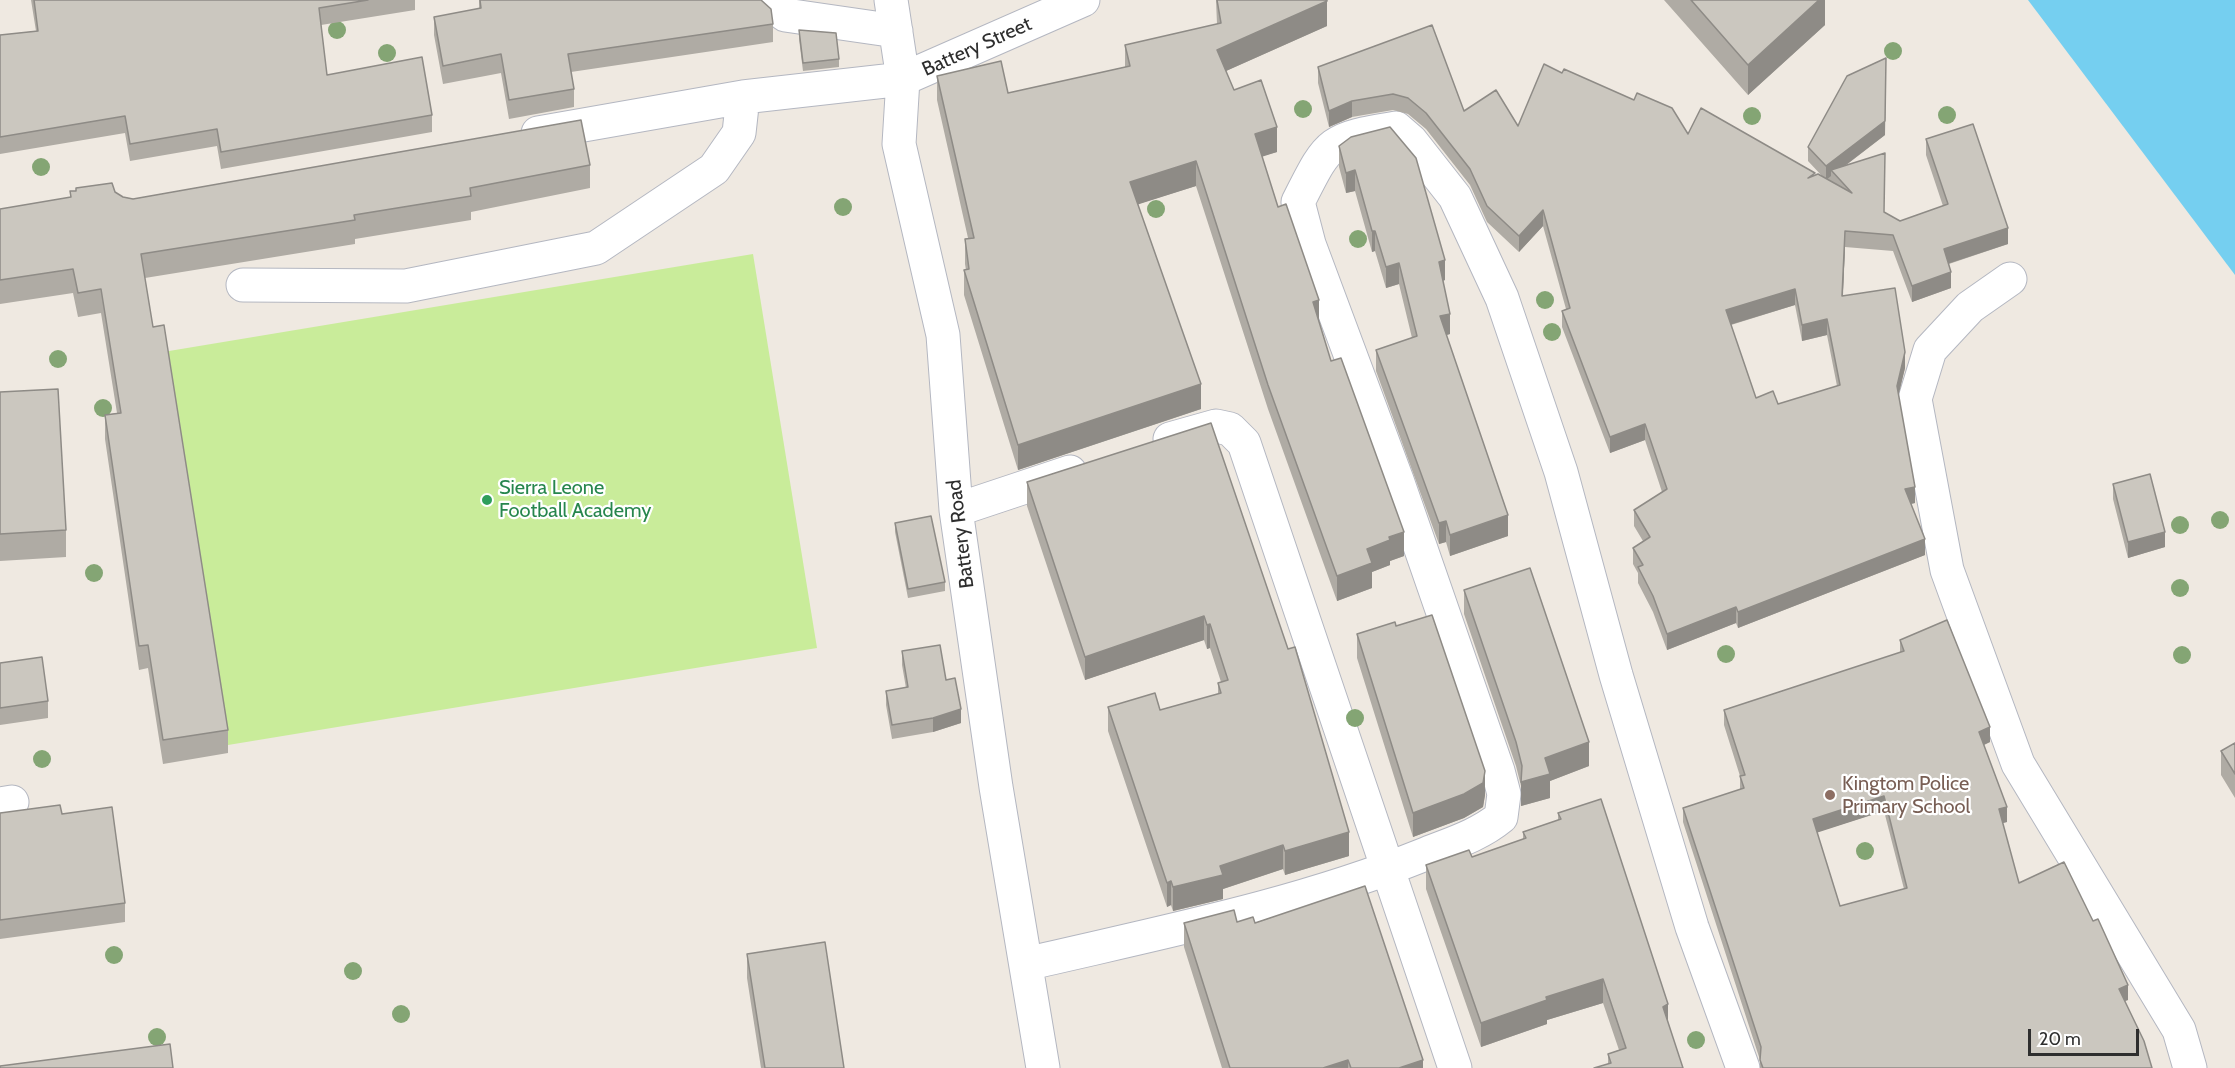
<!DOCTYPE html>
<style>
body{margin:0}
#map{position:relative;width:2235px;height:1068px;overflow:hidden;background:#efe9e1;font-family:Cabin,sans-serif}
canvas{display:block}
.scale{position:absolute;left:2028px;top:1029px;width:111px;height:27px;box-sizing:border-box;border:3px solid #2e2e2e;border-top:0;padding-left:8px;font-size:18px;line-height:21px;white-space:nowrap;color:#2e2e2e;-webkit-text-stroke:4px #fff;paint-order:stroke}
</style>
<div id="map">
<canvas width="2235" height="1068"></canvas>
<div class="scale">20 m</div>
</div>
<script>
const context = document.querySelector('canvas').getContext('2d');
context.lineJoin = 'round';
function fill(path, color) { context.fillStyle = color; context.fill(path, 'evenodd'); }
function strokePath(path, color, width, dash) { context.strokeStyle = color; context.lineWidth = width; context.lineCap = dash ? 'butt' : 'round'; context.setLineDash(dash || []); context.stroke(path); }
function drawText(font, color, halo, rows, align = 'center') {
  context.font = font + ' Cabin,sans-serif'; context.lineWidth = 4.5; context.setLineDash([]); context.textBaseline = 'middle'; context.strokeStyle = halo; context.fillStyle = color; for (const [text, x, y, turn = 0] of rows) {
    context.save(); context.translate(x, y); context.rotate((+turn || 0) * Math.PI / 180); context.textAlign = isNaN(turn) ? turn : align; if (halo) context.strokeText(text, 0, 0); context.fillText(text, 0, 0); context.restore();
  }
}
const pitch = new Path2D(`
 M753,254L817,648L222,746L157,353Z`);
const water = new Path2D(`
 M2028,0H2235V275Z`);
const minor = new Path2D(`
 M768,0L785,15L896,31
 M891,0L903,79L899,144L943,335L956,510L996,787L1043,1068
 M538,133L743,97L903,79L1083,0
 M2010,279L1970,307L1930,350L1915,399L1947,570L2018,764L2179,1030L2190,1068
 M243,285L406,286L596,248L714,169L739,133L743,97
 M1170,439L1216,426L1230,429L1244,443L1455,1068
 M956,510L1070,472
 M0,804L12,802
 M1026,964C1158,933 1296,906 1423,855C1450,844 1478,836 1501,817L1504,794L1498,771L1397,480L1309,244L1298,202C1329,141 1328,139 1396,128L1411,141L1455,197L1502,298L1561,472L1616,675L1692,927L1743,1068`);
const trees = [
 [337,30],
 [1893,51],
 [387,53],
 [1303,109],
 [1947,115],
 [1752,116],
 [41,167],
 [843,207],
 [1156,209],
 [1358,239],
 [1545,300],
 [1552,332],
 [58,359],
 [103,408],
 [2220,520],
 [2180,525],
 [94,573],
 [2180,588],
 [1726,654],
 [2182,655],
 [1355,718],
 [42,759],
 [1865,851],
 [114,955],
 [353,971],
 [401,1014],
 [157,1037],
 [1696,1040]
];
const wall = new Path2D(`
 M31,0H415V10L321,25L327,75L432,115V132L221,169L217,146L130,161L125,133L0,154V35L36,31Z
 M479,0H761L773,24V42L571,72L574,89V107L509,119L501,73L443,84L434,35V17L479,9Z
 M1216,0H1327V26L1226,71L1234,90L1277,152L1262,156L1278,207L1319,322L1331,361L1404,556L1390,561V565L1372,572V588L1337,601L1268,409L1196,186L1138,204L1201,409L1018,470L964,295V270H966L965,264V239L968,238L937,100V76L1008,93L1125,67V45L1217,24Z
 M1664,0H1825V25L1748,95Z
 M799,30L839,59V67L803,71L799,39Z
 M1318,67L1464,111L1518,126L1688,134L1815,176H1822L1808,161V147L1885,135L1845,166L1884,212L1900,221L1943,206L1926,155V139L2008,244L1949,264L1951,288L1912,302L1893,251L1845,247L1843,296L1905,368L1898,395L1915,503L1911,504L1925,555L1738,628L1736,623L1667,650L1653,612L1638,583V573L1633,564V548L1643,541L1634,526V510L1662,492L1645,440L1610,453L1562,327V311L1566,309L1543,226L1519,252L1487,222L1470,185L1426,129L1408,114L1393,110L1352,117L1329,127L1318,83ZM1795,305L1802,341L1827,335L1837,386L1778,404L1756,398L1731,325Z
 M1339,146L1445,280L1443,281L1450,334L1446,335L1508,536L1450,556L1446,542L1439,544L1376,371V350L1412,338L1399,284L1386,288L1375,251L1372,252L1355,191L1346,193L1339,167Z
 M590,165V188L471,212V220L355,239V244L145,278L153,327L228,730V753L163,764L148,668L139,670L105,439V415L117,413L101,313L78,317L73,293L0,304V209L70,198V191L115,192L123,197L133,199Z
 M0,392L66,530V557L0,561Z
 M1211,423L1349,856L1285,875L1283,869L1223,889V899L1173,911L1171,905L1167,907L1108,731V707L1160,710L1218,694V683L1221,682L1210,648L1207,649L1204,640L1085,680L1027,506V482Z
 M2113,484L2165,547L2128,558L2113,499Z
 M895,523L945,582V591L908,598L895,532Z
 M1464,590L1589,766L1550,781V798L1521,806V786L1516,766L1464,614Z
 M1396,626L1485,795L1483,807L1464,818L1413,837L1357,658V634Z
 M1900,640L1990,742L1984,745L2007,822L2002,823L2019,883L2128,1000L2125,1001L2152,1068H1760V1060L1683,822V808L1740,790V776L1724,725V710L1900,653ZM1884,811L1904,889L1840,906L1817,832Z
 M902,651L946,680L961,723L933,732L892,739L886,705V691L906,688L902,665Z
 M0,663L48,701V718L0,725Z
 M2235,743V798L2221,775V751Z
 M0,813L62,814L125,903V922L0,939Z
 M1558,813L1668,1025L1683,1068L1608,1064V1054L1619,1050L1603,1003L1547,1020V1024L1481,1047L1426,889V865L1472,857L1523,839V832L1558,820Z
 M1237,922L1255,923L1423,1068H1222L1184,947V923Z
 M747,954L844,1068H761L747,978Z`);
const shadedWall = new Path2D(`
 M1819,0H1825V25L1748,95V65Z
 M1327,1V26L1217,75V50Z
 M1886,72L1885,135L1834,174L1831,170V176L1826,180V166Z
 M1352,101V117L1329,127V111Z
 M1277,127V152L1255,159V134Z
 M1196,161V186L1130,207V182Z
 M1355,170V191L1346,193V173Z
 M1543,210V226L1519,252V236Z
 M2008,228V244L1944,265V249Z
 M1372,231H1375V251L1372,252Z
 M1845,231V247L1842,312V296Z
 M1445,260V280L1439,282V262Z
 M1399,263V284L1386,288V267Z
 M1951,272V288L1912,302V286Z
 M1795,289V305L1726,326V310Z
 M1319,300V325L1313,302Z
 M1450,314V334L1440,337V316Z
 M1827,319V335L1802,341V325Z
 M1905,352V368L1897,402V386Z
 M1201,384V409L1018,470V445Z
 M1645,424V440L1610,453V437Z
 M1915,487V503L1905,505V489Z
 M1508,515V536L1450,556V535Z
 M1446,521V542L1439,544V523Z
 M1404,532V556L1390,561V565L1372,572V588L1337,601V576L1367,549L1389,537Z
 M2165,532V547L2128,558V542Z
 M1925,539V555L1738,628V612Z
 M1736,607V623L1667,650V634Z
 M1204,616V640L1085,680V657Z
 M1210,624V648L1207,649V625Z
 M961,709V723L933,732V718Z
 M1990,727V742L1979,747V732Z
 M1589,742V766L1550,781V798L1521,806V782L1545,758Z
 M1485,771V795L1483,807L1464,818L1413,837V813Z
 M1884,796V811L1813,834V819Z
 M2007,807V822L1999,824V809Z
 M1349,832V856L1285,875V851Z
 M1283,845V869L1223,889V899L1173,911V887L1220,866Z
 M1171,881V905L1167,907V883Z
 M1603,979V1003L1547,1020V1024L1481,1047V1023L1546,997Z
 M2128,985V1000L2119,1003V989Z
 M1668,1004V1028L1663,1007Z
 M1348,1060V1068H1323Z
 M1423,1060V1068H1399Z`);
const building = new Path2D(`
 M34,0H368L319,8L327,75L422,57L432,115L221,152L217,129L130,144L125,116L0,137V35L38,31Z
 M480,0H761L771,9L773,24L568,54L574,89L509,100L501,54L443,66L434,17L481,8Z
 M1217,0H1327V1L1217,50L1234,90L1261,80L1277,127L1255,134L1278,207L1286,204L1319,300L1313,302L1331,361L1341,358L1404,532L1389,537L1390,540L1367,549L1372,563L1337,576L1268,385L1196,161L1130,182L1201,384L1018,445L964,270L969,269L965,239L974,238L937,76L1001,61L1008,93L1130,66L1125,45L1221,23Z
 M1691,0H1819L1748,65Z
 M1432,25L1464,111L1496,90L1518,126L1544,64L1562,73L1564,69L1634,100L1637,93L1672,108L1688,134L1701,108L1815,173L1808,178L1818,174L1852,193L1831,170L1885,153L1884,212L1900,221L1948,204L1926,139L1973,124L2008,228L1944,249L1951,272L1912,286L1893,235L1845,231L1842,296L1895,288L1905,352L1897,386L1915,487L1905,489L1925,539L1738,612L1736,607L1667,634L1653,596L1638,567L1643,565L1633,548L1650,537L1634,510L1667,489L1645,424L1610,437L1562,311L1570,308L1543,210L1519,236L1487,206L1470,169L1426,113L1408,98L1393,94L1352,101L1329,111L1318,67ZM1795,289L1802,325L1827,319L1840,385L1778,404L1773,391L1756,398L1726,310Z
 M799,30L836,33L839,59L803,63Z
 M1886,58L1885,121L1826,166L1808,147L1847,76Z
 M581,120L590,165L470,188L471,196L354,215L355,220L141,254L153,327L164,325L228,730L163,740L148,645L139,646L105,415L121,413L101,289L78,293L73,269L0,280V209L71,197L70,191H76V188L112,183L115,192L123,197L133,199Z
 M1390,127L1416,158L1445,260L1439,262L1450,314L1440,316L1508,515L1450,535L1446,521L1439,523L1376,350L1417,336L1399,263L1386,267L1375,231H1372L1355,170L1346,173L1339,146L1351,137Z
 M58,389L66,530L0,534V392Z
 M1211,423L1288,649L1295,647L1349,832L1285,851L1283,845L1220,866L1223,875L1173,887L1171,881L1167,883L1108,707L1155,693L1160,710L1221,693L1218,683L1228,680L1210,624L1207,625L1204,616L1085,657L1027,482Z
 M2150,474L2165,532L2128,542L2113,484Z
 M931,516L945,582L908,589L895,523Z
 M1530,568L1589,742L1545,758L1550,774L1521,782L1522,766L1516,742L1464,590Z
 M1432,615L1485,771L1483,783L1464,794L1413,813L1357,634L1395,622L1396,626Z
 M1947,620L1990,727L1979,732L2007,807L1999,809L2019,883L2064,862L2093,921L2098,919L2128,985L2119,989L2144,1041L2152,1068H1763L1760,1060L1761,1047L1683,808L1744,788L1740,776L1745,775L1724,710L1904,651L1900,640ZM1884,796L1907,888L1840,906L1813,819Z
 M940,645L946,680L955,678L961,709L933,718L892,725L886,691L908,687L902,651Z
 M42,657L48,701L0,708V663Z
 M2235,743V774L2221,751Z
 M1601,799L1668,1004L1663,1007L1683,1068H1594L1611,1063L1608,1054L1626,1048L1603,979L1546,997L1547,1000L1481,1023L1426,865L1469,850L1472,857L1526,838L1523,832L1561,819L1558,813Z
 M60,805L62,814L112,807L125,903L0,920V813Z
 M1365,886L1423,1060L1399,1068H1351L1348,1060L1323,1068H1230L1184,923L1234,910L1237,922L1253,917L1255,923Z
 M825,942L844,1068H765L747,954Z
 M170,1044L173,1068H0V1066Z`);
const markers = [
 [487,500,6,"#2e9e5b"],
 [1830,795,6,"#8d6e63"]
];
const streetNames = [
 ["Battery Street",977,47,-24],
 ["Battery Road",961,534,-97]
];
const leisureNames = [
 ["Sierra Leone",499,488],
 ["Football Academy",499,511]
];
const educationNames = [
 ["Kingtom Police",1842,784],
 ["Primary School",1842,807]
];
fill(pitch, '#c9ec9a');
fill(water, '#75cff0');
strokePath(minor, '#b4b7c1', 35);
strokePath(minor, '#fff', 33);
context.fillStyle = '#84a574';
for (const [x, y] of trees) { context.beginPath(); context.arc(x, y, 9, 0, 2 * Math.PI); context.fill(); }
fill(wall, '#afaba4');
fill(shadedWall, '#8e8b86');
fill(building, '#cbc7bf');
strokePath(building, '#8e8b86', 1.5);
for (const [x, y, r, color] of markers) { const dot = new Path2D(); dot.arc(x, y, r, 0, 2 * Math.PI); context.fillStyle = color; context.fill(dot); strokePath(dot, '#fff', 2); }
drawText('20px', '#2e2e2e', '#fff', streetNames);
drawText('20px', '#27864d', '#fff', leisureNames, 'left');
drawText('20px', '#785e54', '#fff', educationNames, 'left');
</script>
